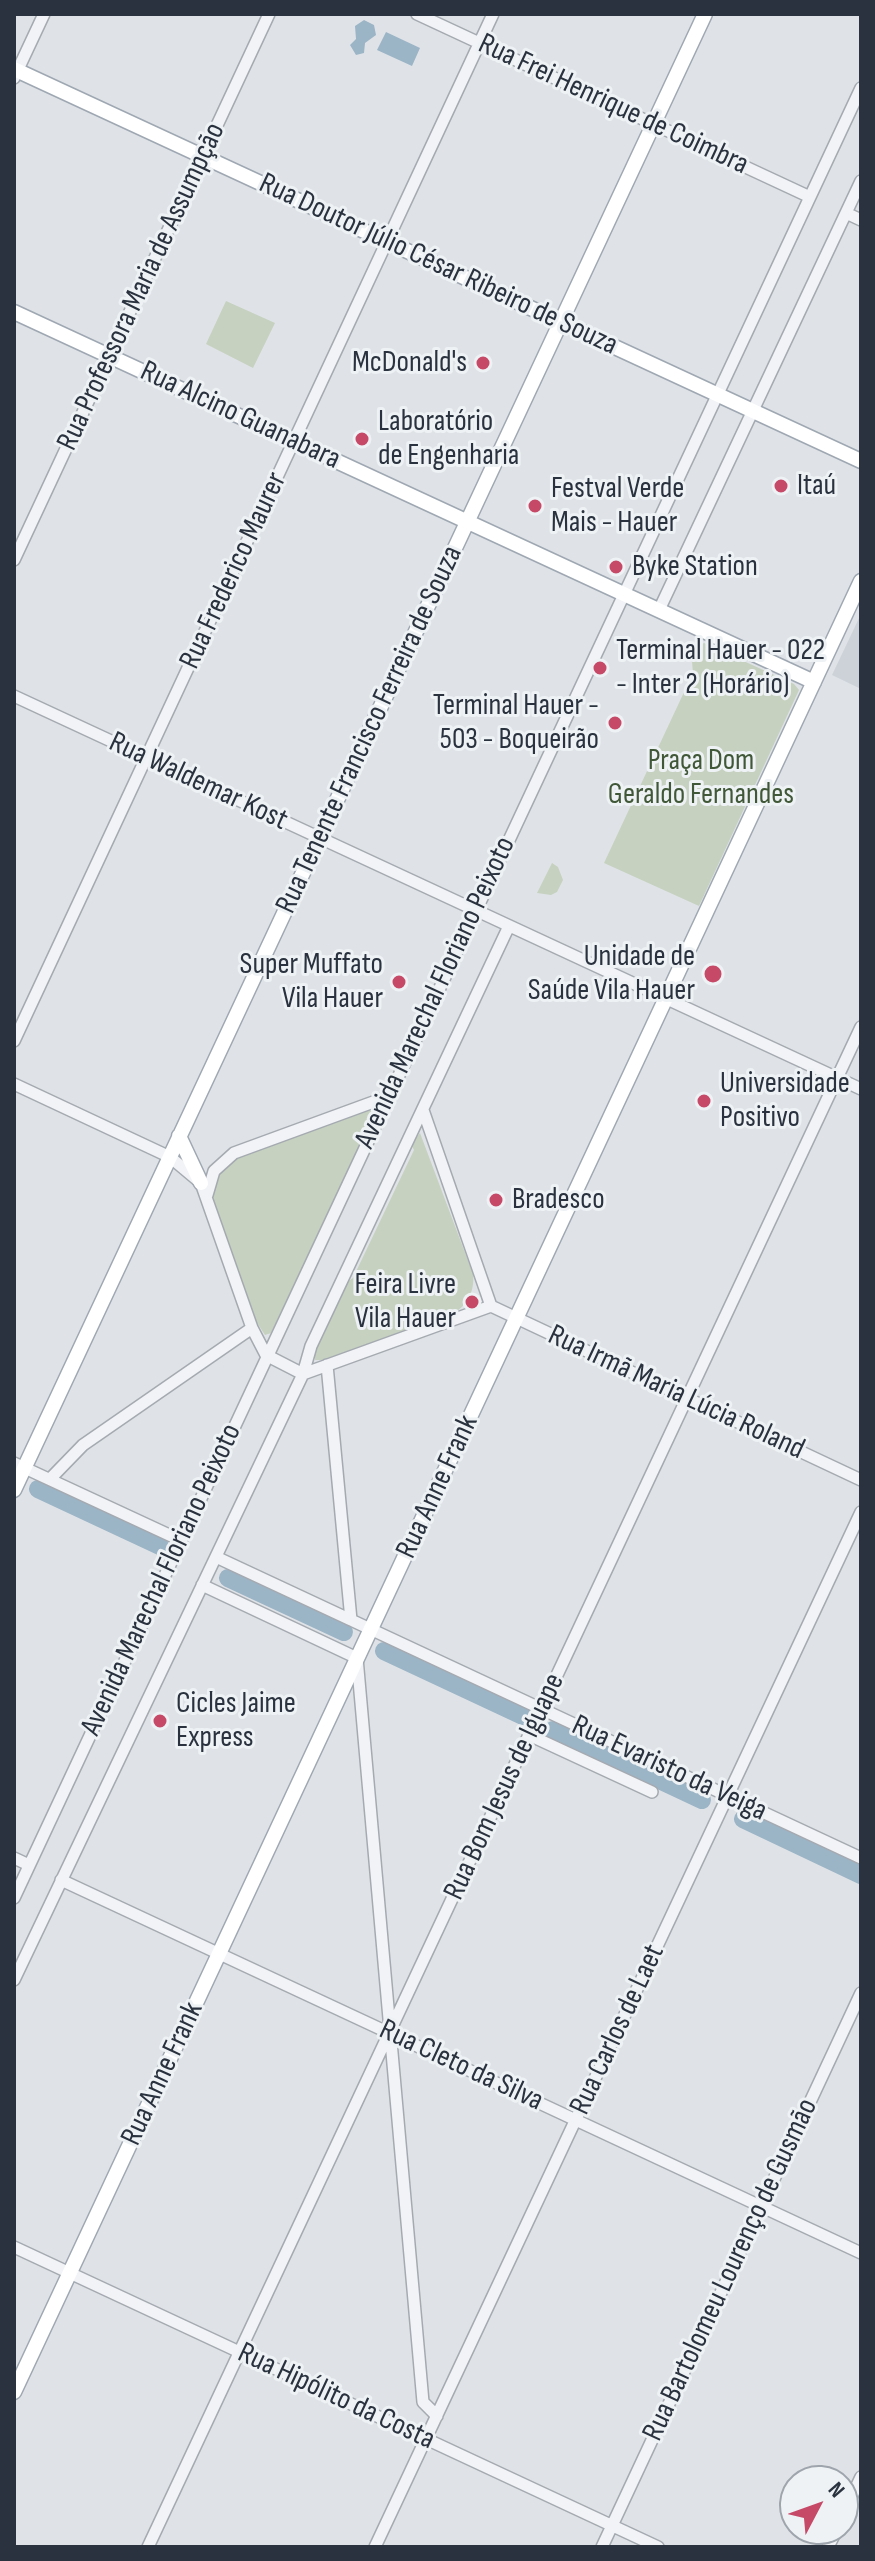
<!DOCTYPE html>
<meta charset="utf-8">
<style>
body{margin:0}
#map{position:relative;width:875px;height:2561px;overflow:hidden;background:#dfe3e7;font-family:"Sofia Sans Condensed",sans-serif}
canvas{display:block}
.frame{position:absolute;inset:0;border:16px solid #29323e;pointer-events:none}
.north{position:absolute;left:779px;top:2465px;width:80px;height:80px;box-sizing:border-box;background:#eef2f5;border:2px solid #9fa5ac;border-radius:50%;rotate:49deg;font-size:22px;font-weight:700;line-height:32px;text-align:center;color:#29323e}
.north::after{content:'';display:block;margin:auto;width:28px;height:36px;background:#c74968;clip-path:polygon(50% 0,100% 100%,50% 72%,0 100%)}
</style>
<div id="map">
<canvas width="875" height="2561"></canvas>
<div class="frame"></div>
<div class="north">N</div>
</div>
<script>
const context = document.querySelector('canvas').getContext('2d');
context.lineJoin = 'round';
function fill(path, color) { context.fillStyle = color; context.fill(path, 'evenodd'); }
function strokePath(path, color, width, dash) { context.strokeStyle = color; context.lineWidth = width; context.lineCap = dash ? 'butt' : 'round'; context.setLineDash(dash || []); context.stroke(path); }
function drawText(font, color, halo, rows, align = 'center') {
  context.font = font + ' "Sofia Sans Condensed",sans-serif'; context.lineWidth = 6; context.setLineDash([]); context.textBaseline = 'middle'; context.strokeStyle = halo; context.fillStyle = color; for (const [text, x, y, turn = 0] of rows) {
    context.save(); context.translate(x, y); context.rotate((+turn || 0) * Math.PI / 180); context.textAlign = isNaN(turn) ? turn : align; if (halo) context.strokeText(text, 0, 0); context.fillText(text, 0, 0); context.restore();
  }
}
const built = new Path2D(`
 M861,614V689L832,675Z`);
const green = new Path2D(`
 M226,301L275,323L253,368L206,344Z
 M704,643L794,684L799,690L699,906L604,863L693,673L691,650Z
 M552,863L558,867L563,880L557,892L551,895L537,893Z
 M365,1110H371L374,1116L271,1333L265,1335L254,1318L213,1202C208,1183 219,1172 232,1160Z
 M420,1133L473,1274C475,1292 467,1305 452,1315L327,1360H315V1352L347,1282L353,1278L414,1150L411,1144Z`);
const water = new Path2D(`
 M364,20L374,25L376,35L365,43L364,53L356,55L350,45L356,39L355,26Z
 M386,32L420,48L412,66L377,50Z`);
const river = new Path2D(`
 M38,1489L160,1546
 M228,1578L344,1632
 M384,1651L523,1716
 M553,1730L702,1800
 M743,1819L861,1875`);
const minor = new Path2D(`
 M417,14L810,197
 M14,78L44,14
 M846,213L861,220
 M14,560L269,14
 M659,610L861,181
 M14,696L861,1089
 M14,1041L493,14
 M14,1084L170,1157L201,1183L252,1328L266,1355L303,1374L491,1306
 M423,1110L491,1306
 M207,1195L214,1171L234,1153L387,1097
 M491,1306L861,1480
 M327,1365L351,1620
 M14,1463L180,1540
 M50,1479L83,1445L252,1328
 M216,1557L861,1858
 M202,1585L357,1658L423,2402L437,2416
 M529,1735L652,1792
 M14,1858L29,1865
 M61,1880L861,2253
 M14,1898L861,88
 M14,1980L303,1374L311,1346L509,926
 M14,2247L658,2547
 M843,2515L861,2477
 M148,2547L861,1027
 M375,2547L861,1512
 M602,2547L861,1993
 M828,2547L837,2529`);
const major = new Path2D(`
 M14,69L861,461
 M14,312L814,682
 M179,1136L201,1183
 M14,1490L705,14
 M14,2392L861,581`);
const markers = [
 [483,363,8,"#c74968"],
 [362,439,8,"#c74968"],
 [781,486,8,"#c74968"],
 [535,506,8,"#c74968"],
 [616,567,8,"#c74968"],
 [600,668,8,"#c74968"],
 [615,723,8,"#c74968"],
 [713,974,10,"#c74968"],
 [399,982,8,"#c74968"],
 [704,1101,8,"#c74968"],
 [496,1200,8,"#c74968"],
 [472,1302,8,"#c74968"],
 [160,1721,8,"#c74968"]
];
const streetNames = [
 ["Rua Frei Henrique de Coimbra",613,105,25],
 ["Rua Doutor Júlio César Ribeiro de Souza",438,265,25],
 ["Rua Professora Maria de Assumpção",142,287,-65],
 ["Rua Alcino Guanabara",240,416,25],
 ["Rua Frederico Maurer",234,571,-65],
 ["Rua Tenente Francisco Ferreira de Souza",370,730,-65],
 ["Rua Waldemar Kost",198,782,25],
 ["Avenida Marechal Floriano Peixoto",436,993,-65],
 ["Rua Irmã Maria Lúcia Roland",676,1393,25],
 ["Rua Anne Frank",438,1487,-65],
 ["Avenida Marechal Floriano Peixoto",162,1580,-65],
 ["Rua Evaristo da Veiga",669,1769,25],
 ["Rua Bom Jesus de Iguape",505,1787,-65],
 ["Rua Carlos de Laet",618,2030,-65],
 ["Rua Cleto da Silva",461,2066,25],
 ["Rua Anne Frank",163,2074,-65],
 ["Rua Bartolomeu Lourenço de Gusmão",731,2270,-65],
 ["Rua Hipólito da Costa",336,2397,25]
];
const poiNames = [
 ["McDonald's",467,363,"right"],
 ["Laboratório",378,422],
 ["de Engenharia",378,456],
 ["Itaú",797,486],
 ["Festval Verde",551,489],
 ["Mais - Hauer",551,523],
 ["Byke Station",632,567],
 ["Terminal Hauer - 022",616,651],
 ["- Inter 2 (Horário)",616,685],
 ["Terminal Hauer -",599,706,"right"],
 ["503 - Boqueirão",599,740,"right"],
 ["Unidade de",695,957,"right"],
 ["Saúde Vila Hauer",695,991,"right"],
 ["Super Muffato",383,965,"right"],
 ["Vila Hauer",383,999,"right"],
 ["Universidade",720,1084],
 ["Positivo",720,1118],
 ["Bradesco",512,1200],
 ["Feira Livre",456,1285,"right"],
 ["Vila Hauer",456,1319,"right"],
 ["Cicles Jaime",176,1704],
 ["Express",176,1738]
];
const parkNames = [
 ["Praça Dom",701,761],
 ["Geraldo Fernandes",701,795]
];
fill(built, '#cdd2d9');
fill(green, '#c6d1c0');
fill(water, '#9bb4c6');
strokePath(river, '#9bb4c6', 18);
strokePath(minor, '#a5aab1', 14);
strokePath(major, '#9fa8b2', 17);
strokePath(minor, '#f1f3f6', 11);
strokePath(major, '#fff', 14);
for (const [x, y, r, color] of markers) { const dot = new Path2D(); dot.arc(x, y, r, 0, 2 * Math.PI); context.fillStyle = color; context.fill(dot); strokePath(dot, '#eef2f5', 3); }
drawText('30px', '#29323e', '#eef2f5', streetNames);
drawText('30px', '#29323e', '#eef2f5', poiNames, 'left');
drawText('30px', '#405837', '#eef2f5', parkNames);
</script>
